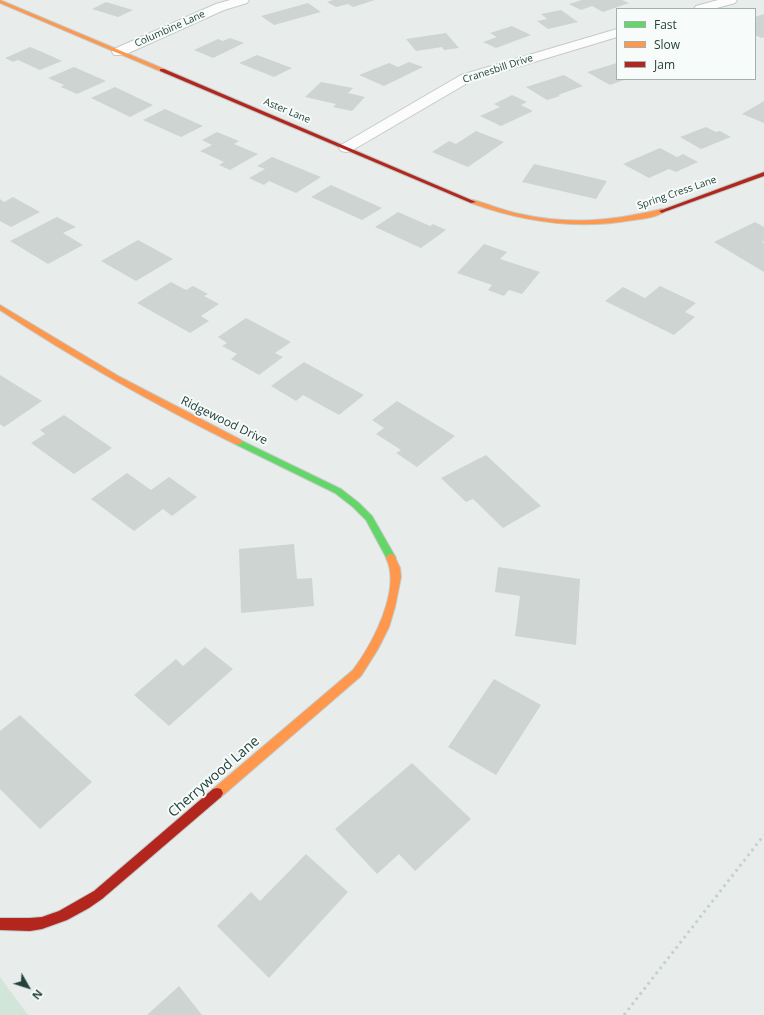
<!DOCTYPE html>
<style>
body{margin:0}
#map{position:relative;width:764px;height:1015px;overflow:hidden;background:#e8edeb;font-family:"Open Sans",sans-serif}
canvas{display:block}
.legend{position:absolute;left:616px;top:8px;width:140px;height:72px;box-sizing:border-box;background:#f7fbf9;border:1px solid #a2b1ad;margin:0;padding:5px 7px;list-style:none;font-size:12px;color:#23423b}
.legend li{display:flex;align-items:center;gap:8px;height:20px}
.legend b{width:20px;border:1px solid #a2b1ad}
.north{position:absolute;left:8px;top:967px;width:40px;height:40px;-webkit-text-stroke:3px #f7fbf9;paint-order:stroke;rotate:129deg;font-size:11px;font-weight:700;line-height:16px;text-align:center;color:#23423b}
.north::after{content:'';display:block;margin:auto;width:14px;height:18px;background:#23423b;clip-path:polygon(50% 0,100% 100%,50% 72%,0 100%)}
</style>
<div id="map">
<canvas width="764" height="1015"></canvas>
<ul class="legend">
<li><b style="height:5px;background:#63d668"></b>Fast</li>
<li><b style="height:5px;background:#ff974d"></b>Slow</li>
<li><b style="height:5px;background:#b3261e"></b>Jam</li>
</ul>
<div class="north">N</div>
</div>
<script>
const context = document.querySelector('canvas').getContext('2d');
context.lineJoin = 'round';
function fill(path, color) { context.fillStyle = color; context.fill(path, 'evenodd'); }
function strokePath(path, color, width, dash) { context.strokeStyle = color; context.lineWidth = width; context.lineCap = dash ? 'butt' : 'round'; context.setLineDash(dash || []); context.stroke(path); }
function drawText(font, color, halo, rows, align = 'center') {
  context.font = font + ' "Open Sans",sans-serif'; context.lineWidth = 4; context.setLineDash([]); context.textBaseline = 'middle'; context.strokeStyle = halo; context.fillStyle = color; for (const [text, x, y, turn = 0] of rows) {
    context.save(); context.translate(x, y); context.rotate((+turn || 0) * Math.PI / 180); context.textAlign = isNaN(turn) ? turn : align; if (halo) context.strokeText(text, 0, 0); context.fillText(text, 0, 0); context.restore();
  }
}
const green = new Path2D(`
 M0,977L28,1015H0Z`);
const building = new Path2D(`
 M333,0H375L353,7L348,4L336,7L327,2Z
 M582,0H622L629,3L603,12L592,6L581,10L569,4Z
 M106,2L133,10L118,17L92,9Z
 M308,3L321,12L274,25L261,16Z
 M561,10L578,22L548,29L537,21L547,19L541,14Z
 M764,14V37L761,38L755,35V21L757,20H755V17Z
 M512,26L531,35L496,48L483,42L497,37L490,33Z
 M446,33L459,48L444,50L442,47L416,51L406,39Z
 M230,38L244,43L213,58L194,50L218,39L223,41Z
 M30,47L40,51L62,61L40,70L18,60L13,62L5,58Z
 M257,55L292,68L274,77L239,63Z
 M409,62L423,67L384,86L359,75L389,63L398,67Z
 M617,63V79H627L610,85L587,72Z
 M74,67L106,81L77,94L61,87L64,85L48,78Z
 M564,75L583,86L558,95L560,96L547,100L526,87Z
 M321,82L353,88L348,93L365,97L352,111L333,107L336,104L305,97Z
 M115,87L153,105L130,117L91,98Z
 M512,95L527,102L521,105L533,111L501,126L480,116L500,107L494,104Z
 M764,101V123L742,114Z
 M165,109L203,126L181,137L143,120Z
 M706,127L716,132L720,131L731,137L701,149L680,137Z
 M476,131L504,142L468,167L432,152L449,141L456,144Z
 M217,132L239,141L234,144L258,154L230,170L219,165L224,162L200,151L212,145L202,140Z
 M660,148L677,157L683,154L698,162L676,172L669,169L649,178L623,164Z
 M272,157L321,177L296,193L269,181L264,185L249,178L265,169L257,166Z
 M534,164L607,181L596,199L522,182Z
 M331,185L382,208L362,220L311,197Z
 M13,197L40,212L11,227L0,221V199L4,202Z
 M398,212L430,226L433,224L446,230L421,248L375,227Z
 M57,217L76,227L63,233L83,245L48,264L10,241Z
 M755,222L764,227V241L762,242L764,243V272L714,242Z
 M138,240L173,259L136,281L101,261Z
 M484,244L507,252L500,259L540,272L522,294L509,290L504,296L488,290L492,285L457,273Z
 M171,282L186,290L193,286L208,294L204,296L219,304L201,316L209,321L190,333L137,303Z
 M660,286L696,303L685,312L695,317L674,335L605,301L623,287L645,298Z
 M246,318L291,342L275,353L283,357L259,375L231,359L237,354L222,346L227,343L218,337Z
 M304,362L364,395L339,415L303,395L296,401L271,386Z
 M0,375L42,401L4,427L0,424Z
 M397,401L455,436L417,467L396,453L401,450L376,434L384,428L372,420Z
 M64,415L112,448L74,474L31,443L45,434L40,430Z
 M486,455L541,506L503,528L473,499L466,502L441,478Z
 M127,473L151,490L169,477L197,497L172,516L163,509L134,531L91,499Z
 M294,544L297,579L312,578L314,606L241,613L239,549Z
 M498,567L580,579L576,645L515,636L520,596L495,592Z
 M205,647L233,669L169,726L134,695L176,659L183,666Z
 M494,679L541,705L496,775L448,747Z
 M20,715L92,782L40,829L0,789V731Z
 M412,763L471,819L415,871L399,854L377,874L335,829Z
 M306,854L348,892L269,978L217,926L251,892L260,901Z
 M179,986L202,1015H147Z`);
const path = new Path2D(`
 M624,1015L764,835`);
const street = new Path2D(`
 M230,0H249L247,3L224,10L124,55H114L112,52L114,49L216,4Z
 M718,0H737L735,3L713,9H694L696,6Z
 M617,29V37L471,81L351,151L346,152L341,151L339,148L341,145L461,75Z`);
const fast = new Path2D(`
 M238,439L341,489L359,503L372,516L396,558L394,561H388L366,520L353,507L335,493L235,444L234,442L235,440Z`);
const slow = new Path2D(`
 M0,0L164,69L165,70L160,71L0,3Z
 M473,200C489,204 504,211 520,214C569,225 613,221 662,209L665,211C658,217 643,219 633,220C577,230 524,222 471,203V201Z
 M0,305L120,377L241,440L242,442L241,444H235C154,404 76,360 0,310Z
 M391,554L394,555L400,568L401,577L395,607L389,627L378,649L361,676L221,797L217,798L213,797L211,793L213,789L353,670C372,645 402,589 386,558L388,555Z`);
const jam = new Path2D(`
 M160,69H164L476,202L471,203L160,71Z
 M764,172V176L664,212L662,213L659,211Z
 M217,788L221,789L223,793L221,797L102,899L89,908L67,920L42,929L30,931L0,930V918H30L42,917L59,911L94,891L213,789Z`);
const farStreetnames = [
 ["Columbine Lane",170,29,-24],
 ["Cranesbill Drive",498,69,-18],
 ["Aster Lane",287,111,23],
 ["Spring Cress Lane",677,193,-19]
];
const streetNames = [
 ["Ridgewood Drive",224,421,26]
];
const nearStreetnames = [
 ["Cherrywood Lane",214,777,-41]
];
fill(green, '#d1e6d8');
fill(building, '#ced4d2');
strokePath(street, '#c5cac8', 2);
strokePath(fast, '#c3cac8', 2);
strokePath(slow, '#c3cac8', 2);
strokePath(jam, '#c3cac8', 2);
strokePath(path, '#c6cfcd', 3, [2.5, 4]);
fill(street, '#fcfcfc');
fill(fast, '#63d668');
fill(slow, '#ff974d');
fill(jam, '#b3261e');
drawText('10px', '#23423b', '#f7fbf9', farStreetnames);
drawText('12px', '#23423b', '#f7fbf9', streetNames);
drawText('14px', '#23423b', '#f7fbf9', nearStreetnames);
</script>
